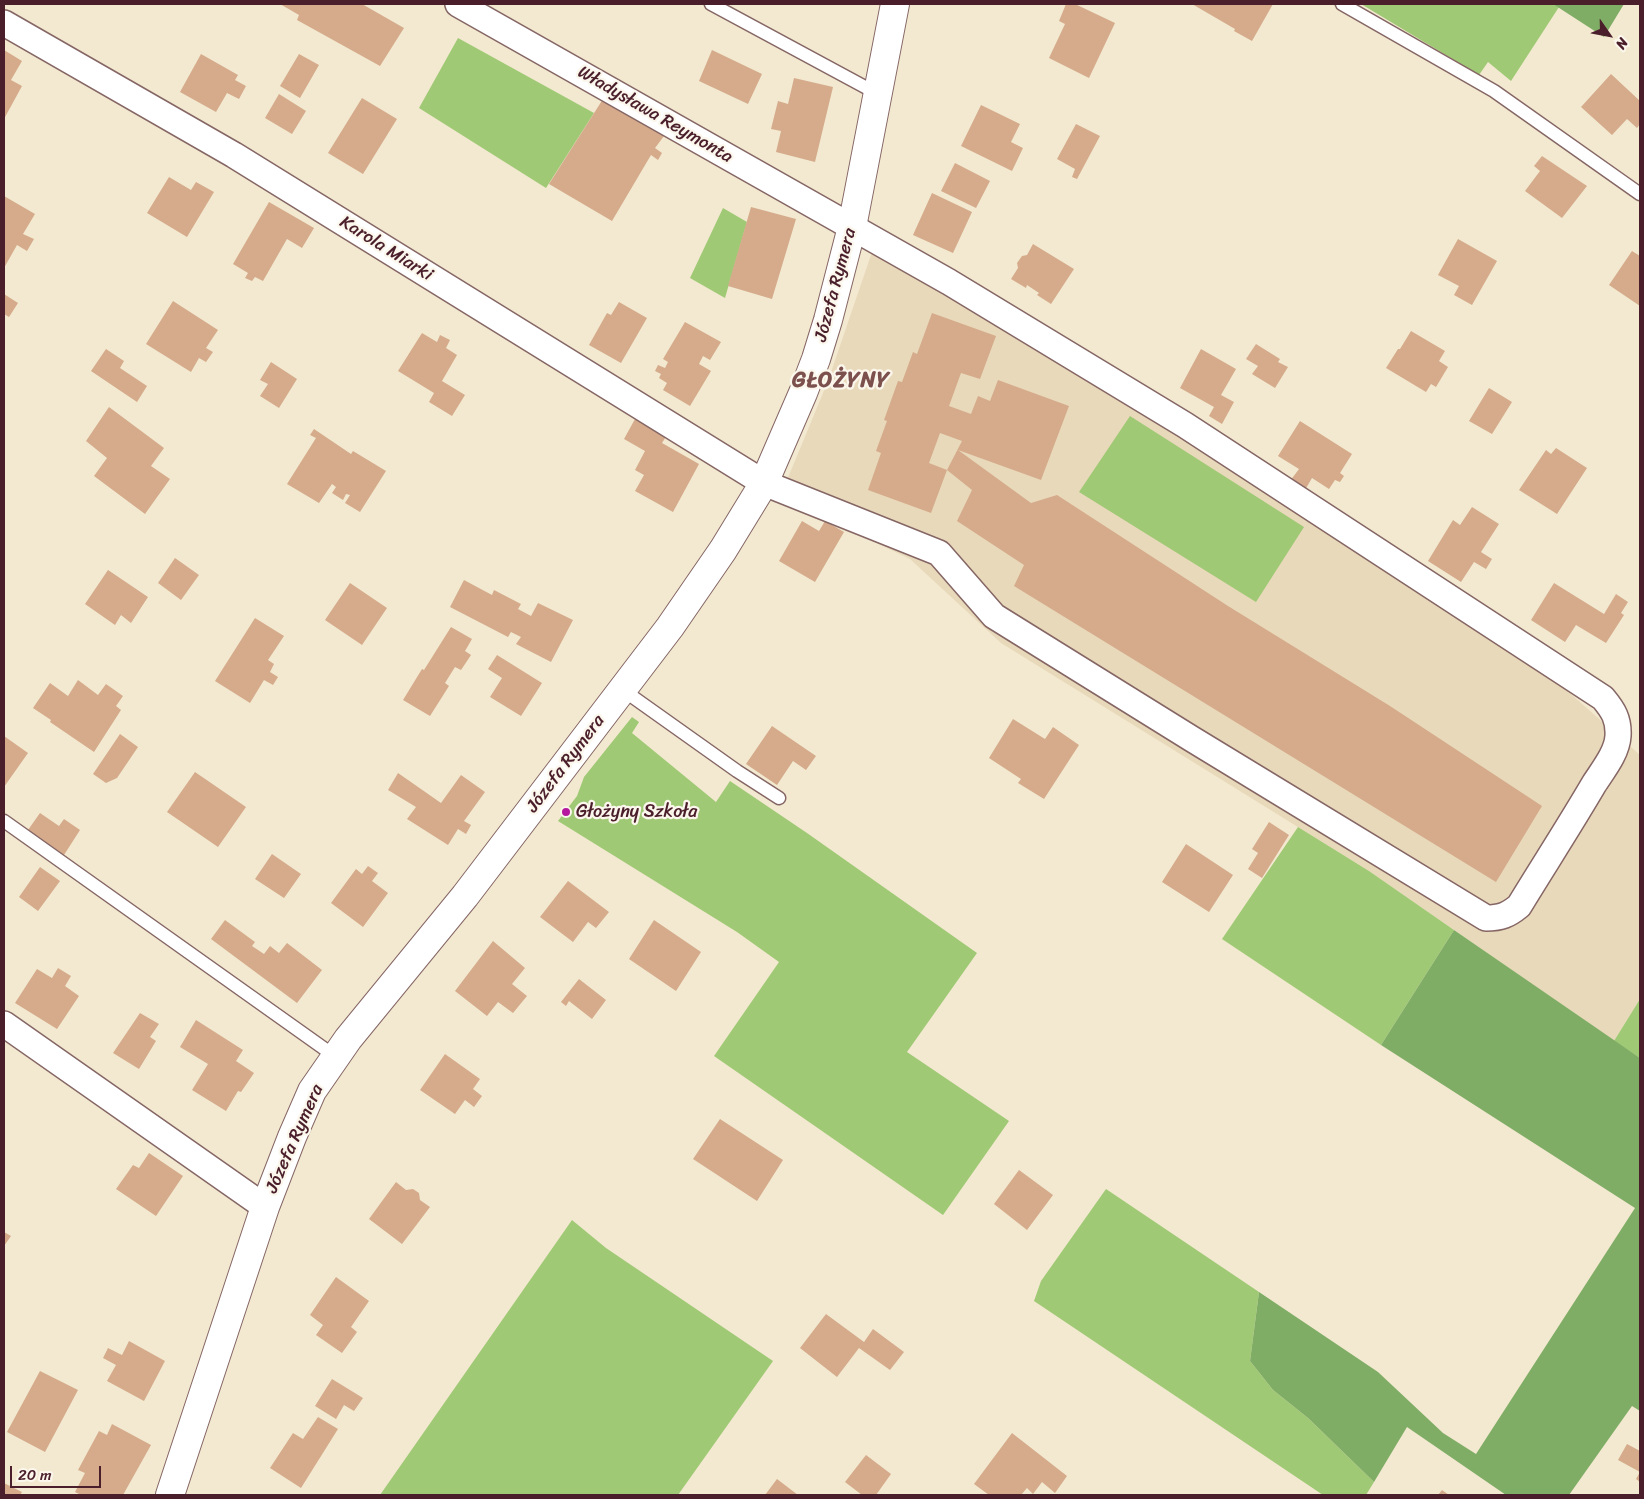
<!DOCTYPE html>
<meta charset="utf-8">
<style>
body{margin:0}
#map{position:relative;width:1644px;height:1499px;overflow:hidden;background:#f2e9d0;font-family:Sriracha,sans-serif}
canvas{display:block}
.frame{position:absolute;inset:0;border:5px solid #4a1f2b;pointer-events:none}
.north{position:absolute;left:1584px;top:10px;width:50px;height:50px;-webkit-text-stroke:4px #fbf7ec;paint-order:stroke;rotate:123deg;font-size:14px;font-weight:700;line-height:20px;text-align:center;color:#4a1f2b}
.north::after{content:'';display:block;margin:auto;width:18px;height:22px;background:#4a1f2b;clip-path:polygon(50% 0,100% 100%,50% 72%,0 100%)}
.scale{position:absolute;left:10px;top:1466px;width:91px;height:22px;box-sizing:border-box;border:2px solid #4a1f2b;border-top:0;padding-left:6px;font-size:15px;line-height:18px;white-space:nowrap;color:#4a1f2b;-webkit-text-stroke:4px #fbf7ec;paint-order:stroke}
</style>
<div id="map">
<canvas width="1644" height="1499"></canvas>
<div class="frame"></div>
<div class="north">N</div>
<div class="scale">20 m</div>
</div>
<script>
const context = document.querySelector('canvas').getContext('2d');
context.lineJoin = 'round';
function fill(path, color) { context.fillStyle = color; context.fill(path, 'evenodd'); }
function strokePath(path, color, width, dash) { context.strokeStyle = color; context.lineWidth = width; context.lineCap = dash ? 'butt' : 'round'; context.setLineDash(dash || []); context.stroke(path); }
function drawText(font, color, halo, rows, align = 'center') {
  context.font = font + ' Sriracha,sans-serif'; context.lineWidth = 4.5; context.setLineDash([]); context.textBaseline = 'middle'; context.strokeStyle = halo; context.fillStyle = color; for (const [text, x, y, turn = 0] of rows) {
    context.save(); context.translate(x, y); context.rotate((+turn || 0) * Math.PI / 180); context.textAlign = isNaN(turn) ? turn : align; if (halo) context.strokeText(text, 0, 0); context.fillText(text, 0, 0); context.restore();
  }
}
const built = new Path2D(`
 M872,252L1060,360L1547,673L1640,755V999L1614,1041L1369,871L1001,643L910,559L780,497L828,381Z`);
const green = new Path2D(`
 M1361,4H1553L1559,7L1511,81L1488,62L1479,75Z
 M458,38L594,113L546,188L419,108Z
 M723,208L747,222L725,298L690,278Z
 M1130,416L1304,527L1256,602L1079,492Z
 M632,717L639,722L632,733L716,802L730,781L807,833L977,953L907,1052L1009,1121L943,1215L714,1056L779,962L737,932L558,821L577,796L584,777Z
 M1298,827L1369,871L1454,930L1381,1045L1222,939Z
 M1640,999V1058L1614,1041Z
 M1106,1189L1259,1292L1250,1361L1273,1390L1308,1418L1374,1482L1366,1495H1323L1034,1301L1041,1281Z
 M572,1220L606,1248L773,1361L678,1495H380Z`);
const forest = new Path2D(`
 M1553,4H1624L1604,37Z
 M1454,930L1640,1058V1411L1632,1406L1569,1495H1506L1407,1427L1374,1482L1308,1418L1273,1390L1250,1361L1259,1292L1378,1372L1443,1433L1476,1454L1635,1208L1381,1045Z`);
const building = new Path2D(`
 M280,4H362L404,28L380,66L297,20L299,15Z
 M1066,4H1075L1115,23L1089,78L1049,58L1065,24L1059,21Z
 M1192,4H1273L1252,41L1234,31L1235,29Z
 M4,50L22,61L11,80L22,86L4,119Z
 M712,50L762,74L748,104L699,81Z
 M201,54L238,75L235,80L246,86L239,99L227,93L216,112L180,92Z
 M299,54L319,65L300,98L280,86Z
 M1611,74L1640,101V124L1637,128L1627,119L1612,135L1581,107Z
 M794,78L833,87L815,162L776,152L781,131L771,129L778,101L788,104Z
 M279,94L306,111L292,134L265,118Z
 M362,98L397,119L363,174L328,153Z
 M603,99L664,136L655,148L662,153L658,160L651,155L612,221L549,184Z
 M981,105L1020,124L1011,142L1023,148L1012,171L961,146Z
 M1076,124L1100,136L1077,179L1072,177L1075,169L1057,159Z
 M1542,156L1587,186L1562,218L1525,191L1540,171L1534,166Z
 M955,163L990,181L976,208L941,191Z
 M169,177L191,190L196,182L214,192L187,237L147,213Z
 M932,193L972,212L953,253L913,235Z
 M4,196L35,214L23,234L34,239L27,251L17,245L4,268Z
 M269,202L314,228L302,248L287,239L263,281L255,277L252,281L245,278L248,273L233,264Z
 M751,207L796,219L772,299L728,286Z
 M1458,239L1497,261L1472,305L1454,295L1459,286L1438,275Z
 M1033,244L1074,269L1051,304L1037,295L1039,293L1027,285L1026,288L1011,279L1018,268L1017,263L1022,256L1027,255Z
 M1632,251L1640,256V306L1609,285Z
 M4,294L18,303L9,317L4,314Z
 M173,301L218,330L206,348L213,352L206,362L199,358L191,372L146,344Z
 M619,302L647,318L621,363L589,345L607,313L611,315Z
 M932,313L996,336L980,379L961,373L949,406L971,414L978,396L990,401L998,380L1069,406L1041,480L958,450L1031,503L1057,495L1228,606L1390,706L1542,806L1496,882L1014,586L1024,565L957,521L972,490L947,470L931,513L868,490L881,453L876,451L887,421L884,420L898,381L902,382L913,352L917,354ZM940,433L962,441L947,470L929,463Z
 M685,322L721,342L710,360L703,356L699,364L711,371L690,406L663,390L667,383L659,378L661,374L655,371L658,365L665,368L668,362L663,359Z
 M1411,331L1445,351L1439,361L1448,367L1436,387L1431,384L1426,392L1386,368L1398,349H1400Z
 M422,333L437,342L440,335L450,340L446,348L457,355L442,381L465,395L452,416L429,402L434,393L398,371Z
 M1256,344L1280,359L1278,362L1288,367L1275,388L1252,374L1258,366L1246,359Z
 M106,349L124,361L120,368L147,386L137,402L91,371Z
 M1201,349L1236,369L1221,395L1234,402L1222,424L1209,416L1214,407L1180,388Z
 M271,362L297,379L279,408L260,396L268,384L260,380Z
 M1489,388L1512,402L1492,434L1469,421Z
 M109,407L164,448L151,466L170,479L145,514L94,476L107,458L86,441Z
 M635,419L667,435L662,443L699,464L673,512L635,491L644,475L635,470L645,451L624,439Z
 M1300,421L1352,454L1340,473L1344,476L1340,482L1335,480L1329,489L1312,478L1305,490L1290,481L1299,469L1278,456Z
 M314,429L351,454L353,451L386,471L360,512L345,503L350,495L346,494L343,500L332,493L336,487L332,484L319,503L287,484L316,438L310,435Z
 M1556,448L1587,468L1557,514L1519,490L1546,450L1551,454Z
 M1472,507L1499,524L1481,552L1492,559L1486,569L1474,562L1461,582L1428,561L1453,520L1460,525Z
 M802,521L819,531L825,521L844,532L815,582L779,561Z
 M175,558L199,575L181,600L158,583Z
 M108,570L148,597L131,623L121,615L115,625L85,604Z
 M464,580L492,595L494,590L521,604L518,609L531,616L538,603L573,620L551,662L516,644L521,637L511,632L508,637L450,607Z
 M350,583L387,608L362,645L325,620Z
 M1554,583L1604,614L1616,594L1628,602L1621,613L1624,615L1606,643L1576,625L1565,642L1531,620Z
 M255,618L284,636L268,660L274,664L270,672L278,677L273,685L264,680L250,703L215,681Z
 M451,627L472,639L465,651L471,655L461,670L455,667L445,683L449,686L430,716L403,700L422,669L424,670Z
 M497,655L542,683L521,716L490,697L502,678L488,669Z
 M78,680L98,695L106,684L123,696L116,706L121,710L94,752L50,722L51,720L33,708L50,683L68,696Z
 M1013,719L1045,739L1053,727L1079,745L1044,799L1018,783L1021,779L989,758Z
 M772,726L816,756L806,770L793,761L777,785L746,764Z
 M120,734L138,747L117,778L106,783L93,774Z
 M4,736L28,753L4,787Z
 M195,772L246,807L218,847L167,812Z
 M398,773L441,803L461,775L485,792L464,821L471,825L466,834L458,829L448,845L407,819L416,807L388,790Z
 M40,813L59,826L64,819L80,830L64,855L28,830Z
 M1269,822L1289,835L1262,878L1248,869L1258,853L1252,849Z
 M1186,844L1233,875L1209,912L1162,882Z
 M272,854L301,874L284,898L255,879Z
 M368,866L378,873L372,881L388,893L363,927L331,903L356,869L362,874Z
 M40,867L60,881L38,911L19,897Z
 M568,881L609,912L596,928L588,922L573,942L540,917Z
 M225,920L255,942L252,946L264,954L270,946L279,953L287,943L322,970L297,1003L211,939Z
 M654,920L701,952L676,991L629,959Z
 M493,941L525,968L512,984L527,996L513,1013L498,1002L487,1016L455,991Z
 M58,968L71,976L65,986L79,996L57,1029L15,1003L37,969L52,978Z
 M579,979L606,1000L592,1019L569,1001L566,1006L561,1002Z
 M140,1013L159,1024L150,1037L156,1041L139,1069L113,1053Z
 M196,1020L243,1050L236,1061L254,1073L241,1092L238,1091L226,1111L192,1090L208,1064L180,1047Z
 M445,1054L480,1079L473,1089L482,1096L474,1107L465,1100L455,1114L420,1090Z
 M720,1119L783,1160L757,1201L693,1159Z
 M149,1153L183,1176L156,1216L116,1189L133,1165L139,1168Z
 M1019,1170L1053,1195L1027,1230L994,1204Z
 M396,1182L406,1190L413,1189L419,1193L420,1200L430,1207L402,1244L369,1219Z
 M4,1232L11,1236L4,1246Z
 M336,1277L369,1301L351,1327L357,1332L342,1353L316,1335L323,1325L310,1315Z
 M826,1314L864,1342L873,1329L904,1352L890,1370L859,1348L837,1377L800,1348Z
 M129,1341L165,1361L144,1401L107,1381L116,1365L103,1358L108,1348L122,1355Z
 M40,1371L78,1390L45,1452L7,1432Z
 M332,1379L363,1398L354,1411L344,1405L336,1419L315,1406Z
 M318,1417L338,1429L301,1488L270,1468L293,1433L303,1439Z
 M112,1424L151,1445L123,1495H81L75,1492L85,1473L78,1470L99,1431L107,1435Z
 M1012,1433L1067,1476L1055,1493L1042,1482L1033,1494L1027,1488L1021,1495H989L974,1484Z
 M1627,1444L1640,1451V1482L1636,1479L1640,1472L1618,1460Z
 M866,1455L891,1474L876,1495H862L845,1482Z
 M777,1479L798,1495H765Z
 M4,1483L22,1492L20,1495H4Z
 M1442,1490L1449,1495H1438Z`);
const lane = new Path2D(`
 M711,4L878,94
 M1342,4L1494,91L1640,194
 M623,690L737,771L779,798
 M4,821L336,1057`);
const street = new Path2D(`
 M4,23L234,155L764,483L939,553L994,616L1192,739L1486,918C1501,918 1508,915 1519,906C1544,865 1570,825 1594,784C1603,770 1617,753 1618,736C1619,719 1613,710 1603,698L1185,425L949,282L458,4
 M4,1024L265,1207`);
const secondary = new Path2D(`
 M170,1495L265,1207L292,1137L312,1091L348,1039L465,896L670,627L723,550L764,483L803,393L816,359L828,320L852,227L895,4`);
const markers = [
 [566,812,5,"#b5179e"]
];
const streetNames = [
 ["Władysława Reymonta",655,115,30],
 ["Karola Miarki",386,249,32],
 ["Józefa Rymera",836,285,-75],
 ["Józefa Rymera",566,764,-53],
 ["Józefa Rymera",295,1139,-66]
];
const poiNames = [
 ["Głożyny Szkoła",576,812]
];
const districtNames = [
 ["GŁOŻYNY",841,381]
];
fill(built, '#e8d9ba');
fill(green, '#a0c975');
fill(forest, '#80ad66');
fill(building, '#d5ab8b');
strokePath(lane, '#856665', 15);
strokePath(street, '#856665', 28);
strokePath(secondary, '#856665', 30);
strokePath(lane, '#fff', 12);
strokePath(street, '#fff', 25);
strokePath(secondary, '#fff', 28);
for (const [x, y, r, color] of markers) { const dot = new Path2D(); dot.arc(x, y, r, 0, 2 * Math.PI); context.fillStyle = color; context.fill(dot); strokePath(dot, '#fbf7ec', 2); }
drawText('18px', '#4a1f2b', '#fbf7ec', streetNames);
drawText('18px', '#4a1f2b', '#fbf7ec', poiNames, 'left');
context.letterSpacing = '1px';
drawText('bold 22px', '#7b504d', '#fbf7ec', districtNames);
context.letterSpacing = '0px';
</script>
